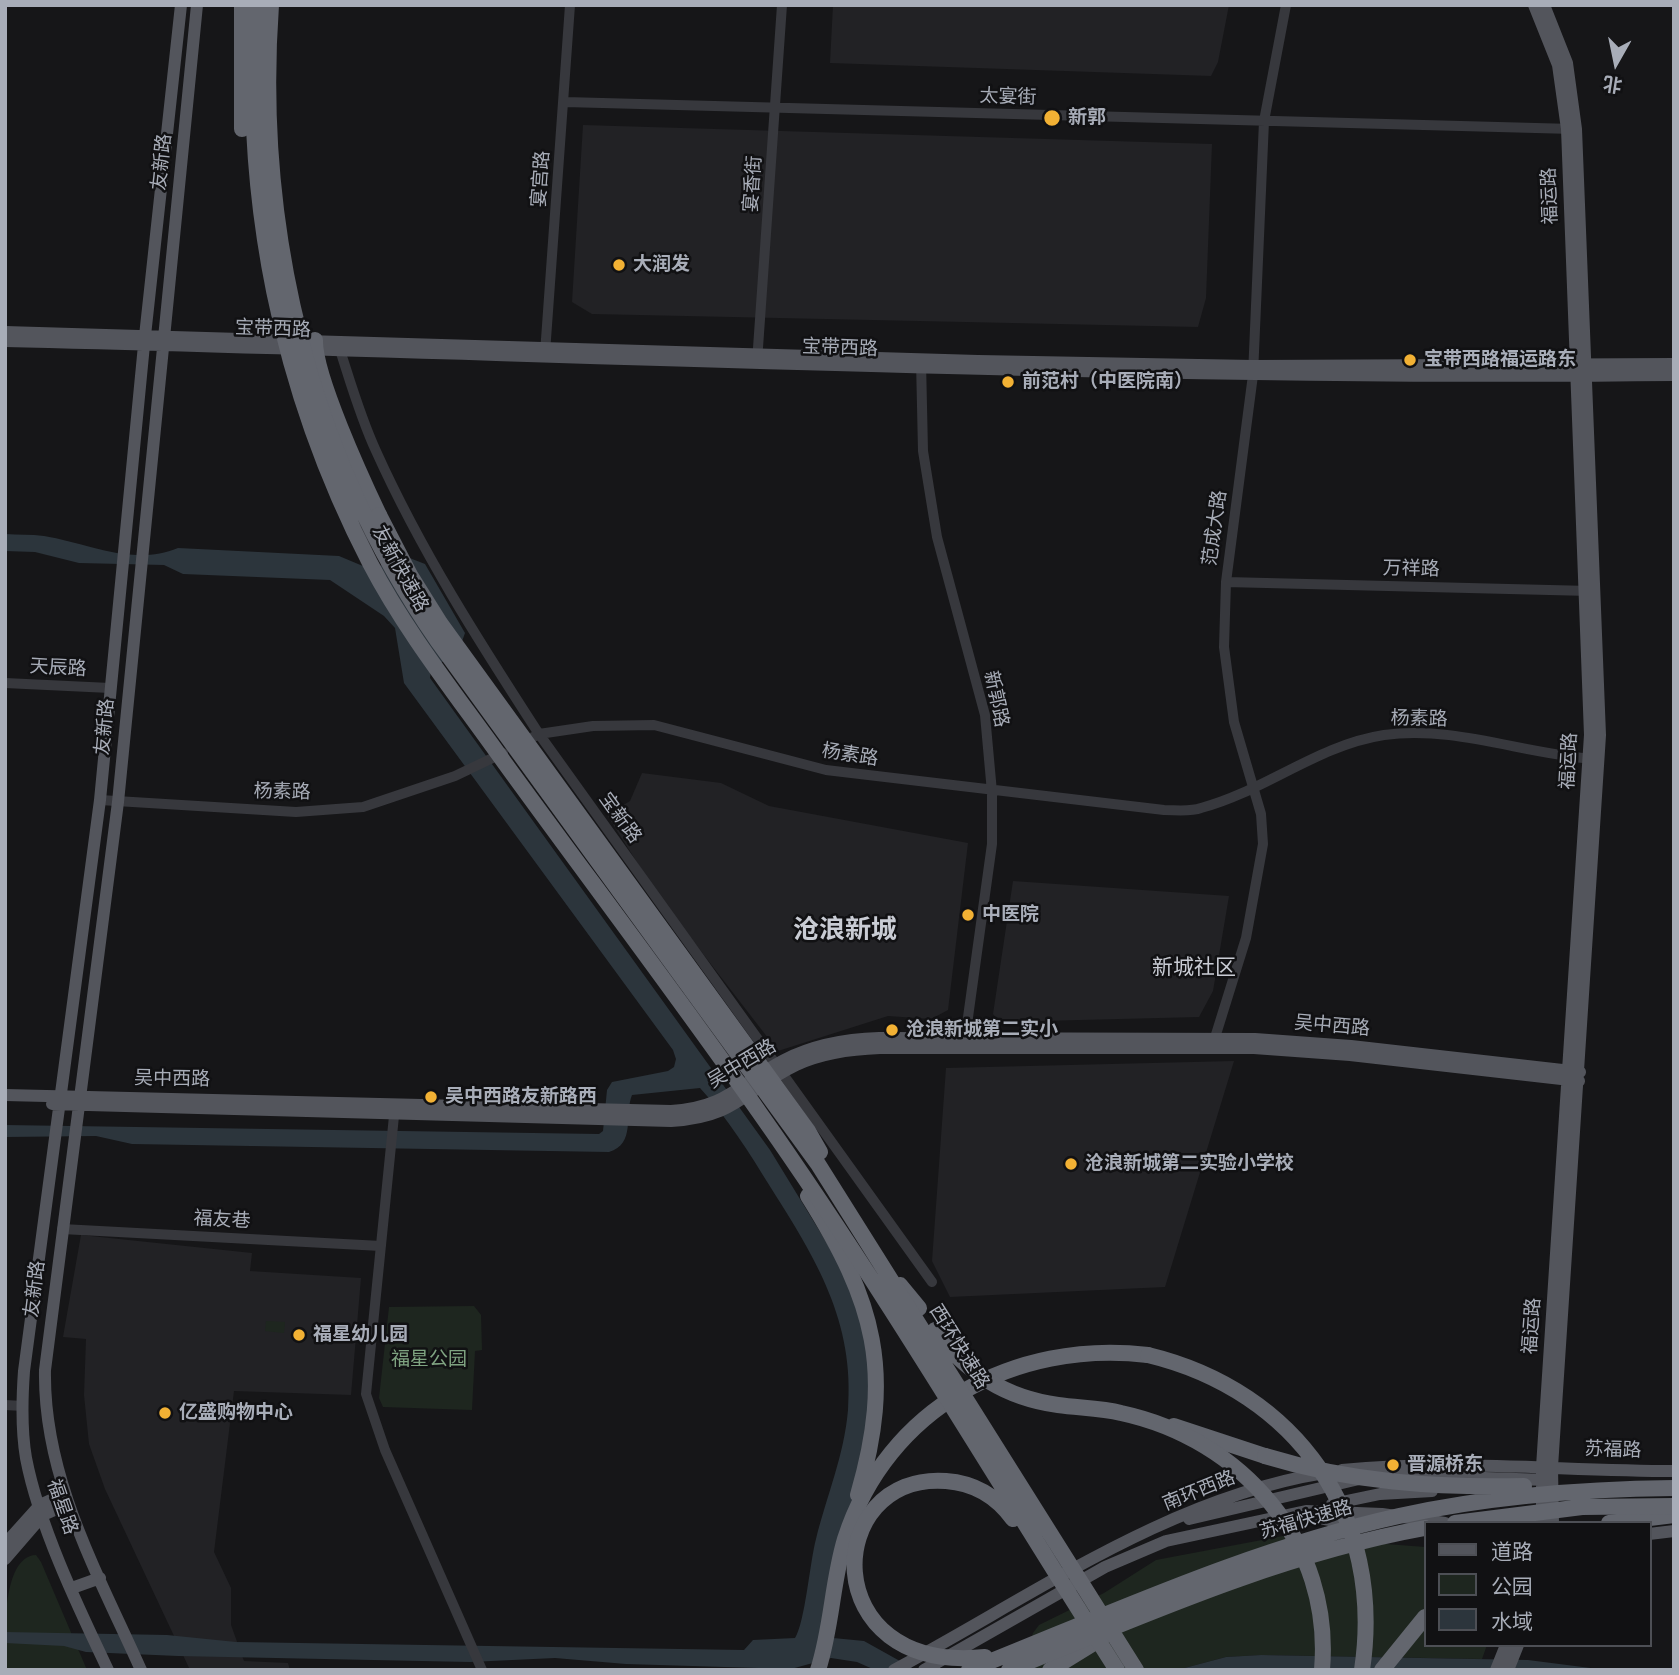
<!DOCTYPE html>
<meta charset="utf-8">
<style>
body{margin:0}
#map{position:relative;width:1679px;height:1675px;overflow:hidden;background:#161618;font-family:Rubik,"Noto Sans SC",sans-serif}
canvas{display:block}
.frame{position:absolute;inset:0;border:7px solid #a8adb8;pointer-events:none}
.legend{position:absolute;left:1424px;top:1521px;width:228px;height:126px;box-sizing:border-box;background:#111113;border:2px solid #4d4f55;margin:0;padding:9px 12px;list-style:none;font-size:21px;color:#a8adb8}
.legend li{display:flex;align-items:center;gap:14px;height:35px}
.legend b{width:35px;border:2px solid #4d4f55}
.north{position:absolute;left:1581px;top:28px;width:70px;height:70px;-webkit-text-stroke:5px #111113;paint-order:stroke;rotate:189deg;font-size:19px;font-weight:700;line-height:28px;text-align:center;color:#a8adb8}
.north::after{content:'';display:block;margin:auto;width:24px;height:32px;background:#a8adb8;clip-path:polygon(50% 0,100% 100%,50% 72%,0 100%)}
</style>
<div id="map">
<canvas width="1679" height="1675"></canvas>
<div class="frame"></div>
<ul class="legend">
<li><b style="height:9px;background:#53555c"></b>道路</li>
<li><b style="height:19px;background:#1e261f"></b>公园</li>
<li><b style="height:19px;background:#2c353c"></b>水域</li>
</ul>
<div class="north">北</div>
</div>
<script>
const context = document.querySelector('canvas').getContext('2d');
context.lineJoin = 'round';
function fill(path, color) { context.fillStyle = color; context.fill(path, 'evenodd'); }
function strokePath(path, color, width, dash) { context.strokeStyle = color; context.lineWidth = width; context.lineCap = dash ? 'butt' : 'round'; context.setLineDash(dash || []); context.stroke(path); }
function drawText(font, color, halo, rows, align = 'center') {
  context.font = font + ' Rubik,"Noto Sans SC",sans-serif'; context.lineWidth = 5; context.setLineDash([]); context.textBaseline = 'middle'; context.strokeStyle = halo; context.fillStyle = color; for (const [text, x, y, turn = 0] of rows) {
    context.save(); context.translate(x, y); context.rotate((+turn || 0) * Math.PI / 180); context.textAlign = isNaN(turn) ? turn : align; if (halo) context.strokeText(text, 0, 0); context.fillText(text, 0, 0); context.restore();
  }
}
const built = new Path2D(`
 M833,5H1229L1218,62L1211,76L830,63Z
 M583,125L1212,144L1206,298L1198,327L592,314L572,302Z
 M642,773L721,783L769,806L968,843L948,1010L931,1019L888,1016L778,1051L659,897L607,815L630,801Z
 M1013,881L1229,896L1213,991L1199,1017L1000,1022L993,1014Z
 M1234,1061L1165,1287L950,1297L932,1261L946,1068Z
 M81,1235L252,1253L250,1271L361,1278L351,1395L234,1391L214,1552L231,1588V1625L244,1661L288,1663L290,1670H190L105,1489L89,1444L84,1395L86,1339L63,1337Z`);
const green = new Path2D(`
 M474,1306L481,1315L482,1350L475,1351L472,1410L383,1407L379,1398L389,1307Z
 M266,1321L285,1322L284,1333L265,1331Z
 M1283,1536L1425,1547V1645H1487L1482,1659L1261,1655L1226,1657L1177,1670H1023L1033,1633L1039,1625L1104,1593L1156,1560Z
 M36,1555L41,1562L87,1670H5C5,1646 0,1556 36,1555Z`);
const water = new Path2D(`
 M5,534C18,535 31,534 44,536C88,543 133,567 178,548L339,556L370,569L407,557L425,564L465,633L459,650L431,670L430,678L770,1150L844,1271L860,1314L871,1371V1426L823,1637L864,1641L916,1670H875L857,1662L831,1658L791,1669L626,1664L555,1658L470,1662L178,1656L86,1652L64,1646L5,1643V1632L167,1635L236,1642L744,1650L753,1640L795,1638C805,1623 810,1561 816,1539C827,1495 844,1456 848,1410C855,1322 816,1259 771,1188C750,1154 727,1117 700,1088L632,1095C624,1115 636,1144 609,1152L132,1144L96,1136L5,1137V1125L599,1134L603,1131L607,1090L612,1082L668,1071L674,1067L676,1059L673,1050L404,683L395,628L384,616L330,580L183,574L164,565L79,563L35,552L5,551Z
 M1261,1655L1528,1660L1606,1670H1177L1226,1657Z`);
const minor = new Path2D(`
 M565,102L1573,129
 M340,342V350C351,384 361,419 376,451C421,551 480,643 539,734L932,1282
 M545,353L570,5
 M921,361L923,451L937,537L985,715L992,792V844L964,1046
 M757,362L782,5
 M1226,582L1590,591
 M5,683L110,688
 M520,744L539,734L593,726L654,725L826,770L1164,810C1176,810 1190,812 1201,808C1265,791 1318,745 1384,735C1456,725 1526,755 1596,759
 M100,800L296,812L363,807L455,776L503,753
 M1213,1044L1246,938L1263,844L1261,814L1234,722L1224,647L1226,582L1253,375L1264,121L1286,5
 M395,1106L366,1394L385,1450L482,1670
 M62,1229L381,1246
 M5,1405L23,1406`);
const major = new Path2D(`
 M1534,5L1558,65L1567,129L1590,735L1542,1467V1523
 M1544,5L1567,63L1576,129L1600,735L1552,1467L1553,1523
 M5,332L978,361L1253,366L1674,364
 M5,341C562,354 1117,381 1674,375
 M5,1095L671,1111C728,1107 738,1084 784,1060C813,1045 846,1039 879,1038L1255,1039L1351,1046L1580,1072
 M52,1104L671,1121C738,1117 744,1090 796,1065C822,1053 851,1049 880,1048H1254L1350,1055L1579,1081
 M1342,1470C1453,1459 1563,1471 1674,1471
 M1391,1475L1547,1480
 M1332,1504L1380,1494L1432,1491
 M1305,1515L1352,1525
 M1189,1519L1359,1479
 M1649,1534L1674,1531
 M5,1544L40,1505L64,1494
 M5,1559L43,1515L68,1504
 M72,1588L100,1578
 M108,1670C78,1607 39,1526 26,1458C21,1429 22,1399 24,1371L100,800L144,345L181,5
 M141,1670C98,1574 43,1477 45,1370L118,802L197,5
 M894,1670C1031,1597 1168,1498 1324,1473
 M924,1670L1105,1567L1166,1541L1306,1511L1382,1514L1445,1523
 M1496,1670L1506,1645
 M1508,1670L1518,1645`);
const highway = new Path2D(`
 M315,340C314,375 362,479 379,515
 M808,1196C875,1303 894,1371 858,1495
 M900,1285L919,1308
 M1174,1426L1265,1456
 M1609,1523L1674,1515
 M818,1670C832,1627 832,1582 845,1539C887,1408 1015,1339 1148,1355
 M1050,1670L1102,1638
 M1382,1670L1425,1617`);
const highwayBridge = new Path2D(`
 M242,5V129
 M255,5C243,200 280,389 370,563C407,634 458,697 504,762C589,879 676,994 759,1112C886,1292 998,1483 1117,1670
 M271,5C255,228 309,455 437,640L818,1164L1136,1670
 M379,515L410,575L440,623L808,1131L820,1152
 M935,1330C965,1372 1006,1398 1058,1405C1079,1408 1101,1408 1121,1413C1242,1439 1333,1543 1322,1670
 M1148,1355C1297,1391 1385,1517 1362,1670
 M1265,1456C1350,1482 1436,1488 1524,1486
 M1455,1523L1582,1507L1674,1506
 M985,1657C814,1675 822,1472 946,1481C974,1483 997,1497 1013,1519
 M969,1670C1110,1614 1250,1549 1399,1516C1490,1496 1581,1489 1674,1488
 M1009,1670C1144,1615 1281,1554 1425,1528`);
const markers = [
 [1052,118,9,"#f2b134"],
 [619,265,7,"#f2b134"],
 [1410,360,7,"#f2b134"],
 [1008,382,7,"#f2b134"],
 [968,915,7,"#f2b134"],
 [892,1030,7,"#f2b134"],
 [431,1097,7,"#f2b134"],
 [1071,1164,7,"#f2b134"],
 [299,1335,7,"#f2b134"],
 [165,1413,7,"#f2b134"],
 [1393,1465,7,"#f2b134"]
];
const streetNames = [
 ["太宴街",1008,97,2],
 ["友新路",162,162,-84],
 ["宴宫路",541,179,-86],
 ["宴香街",753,184,-86],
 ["福运路",1550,196,-92],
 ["宝带西路",273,329,2],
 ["宝带西路",840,348,2],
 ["范成大路",1215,528,-82],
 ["友新快速路",400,569,61],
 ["万祥路",1411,569,1],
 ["天辰路",58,668,3],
 ["新郭路",996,699,78],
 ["杨素路",1419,719,1],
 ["友新路",105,727,-85],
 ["杨素路",850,755,9],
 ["福运路",1569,761,-87],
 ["杨素路",282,792,1],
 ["宝新路",620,818,54],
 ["吴中西路",1332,1026,5],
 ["吴中西路",742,1064,-31],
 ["吴中西路",172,1079,1],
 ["福友巷",222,1220,3],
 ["友新路",35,1289,-83],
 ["福运路",1532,1326,-86],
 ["西环快速路",959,1347,58],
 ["苏福路",1613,1450,2],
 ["南环西路",1199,1491,-22],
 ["福星路",62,1507,71],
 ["苏福快速路",1306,1520,-16]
];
const poiNames = [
 ["新郭",1068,118],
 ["大润发",633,265],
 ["宝带西路福运路东",1424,360],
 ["前范村（中医院南）",1022,382],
 ["中医院",982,915],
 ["沧浪新城第二实小",906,1030],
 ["吴中西路友新路西",445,1097],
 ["沧浪新城第二实验小学校",1085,1164],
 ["福星幼儿园",313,1335],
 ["亿盛购物中心",179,1413],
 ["晋源桥东",1407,1465]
];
const parkNames = [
 ["福星公园",429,1360]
];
const neighbourhoodNames = [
 ["新城社区",1194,968]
];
const districtNames = [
 ["沧浪新城",845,930]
];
fill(built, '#222225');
fill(green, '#1e261f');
fill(water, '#2c353c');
strokePath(minor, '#37383d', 10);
strokePath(major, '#53555c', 12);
strokePath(highway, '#63666e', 16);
strokePath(highwayBridge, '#63666e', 16);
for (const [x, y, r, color] of markers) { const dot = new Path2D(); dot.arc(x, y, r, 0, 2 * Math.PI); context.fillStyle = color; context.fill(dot); strokePath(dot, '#111113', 2.5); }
drawText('19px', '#a8adb8', '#111113', streetNames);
drawText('bold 19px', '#a8adb8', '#111113', poiNames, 'left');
drawText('19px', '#7fa381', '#111113', parkNames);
drawText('21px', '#c9ccd4', '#111113', neighbourhoodNames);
drawText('bold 26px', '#c9ccd4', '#111113', districtNames);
</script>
